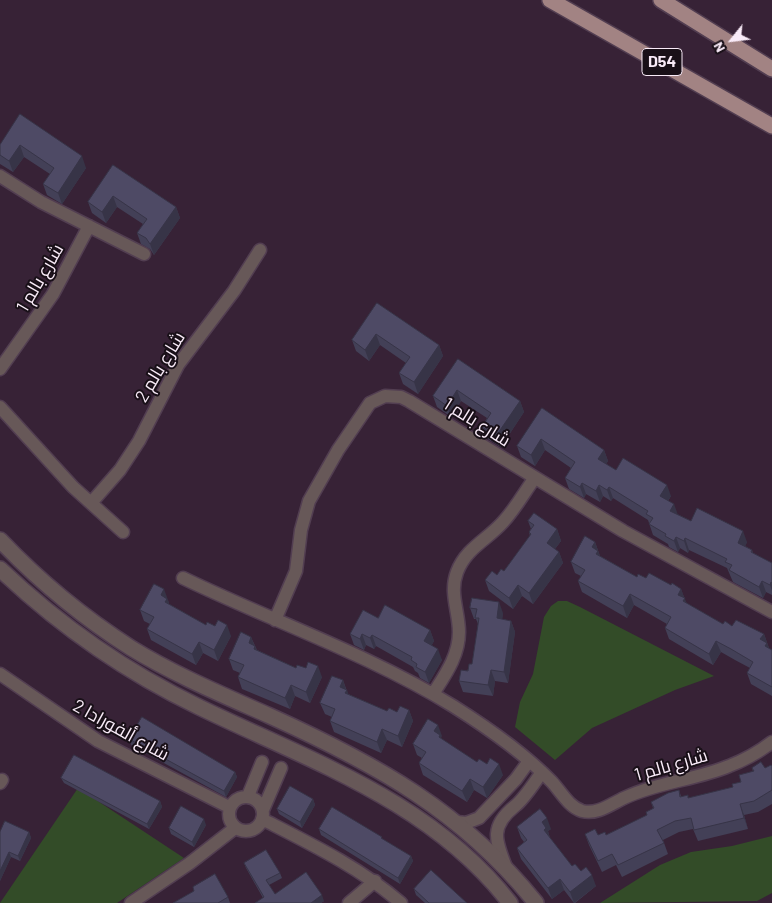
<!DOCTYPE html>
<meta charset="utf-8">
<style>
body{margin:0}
#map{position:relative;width:772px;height:903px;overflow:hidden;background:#372236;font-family:Barlow,sans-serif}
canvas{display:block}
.north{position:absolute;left:707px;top:15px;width:50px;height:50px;-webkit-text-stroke:4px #191018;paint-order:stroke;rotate:241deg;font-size:14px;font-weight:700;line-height:20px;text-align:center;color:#f9ebf8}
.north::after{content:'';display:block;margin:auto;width:18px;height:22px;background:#f9ebf8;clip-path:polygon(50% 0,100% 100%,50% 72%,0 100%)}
</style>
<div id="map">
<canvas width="772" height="903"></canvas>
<div class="north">N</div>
</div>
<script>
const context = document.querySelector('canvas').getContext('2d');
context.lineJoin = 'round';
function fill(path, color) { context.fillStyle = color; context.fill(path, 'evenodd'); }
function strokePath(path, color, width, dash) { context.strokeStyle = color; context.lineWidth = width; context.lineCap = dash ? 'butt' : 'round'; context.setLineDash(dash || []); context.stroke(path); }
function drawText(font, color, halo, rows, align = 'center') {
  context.font = font + ' Barlow,Cairo,sans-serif'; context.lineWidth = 4; context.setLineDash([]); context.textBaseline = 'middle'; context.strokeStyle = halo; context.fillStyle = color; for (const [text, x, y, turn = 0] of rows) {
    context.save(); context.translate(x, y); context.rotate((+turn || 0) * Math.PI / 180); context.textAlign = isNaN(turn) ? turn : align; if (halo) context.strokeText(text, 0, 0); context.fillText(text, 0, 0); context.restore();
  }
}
const green = new Path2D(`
 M558,601H567L580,607L714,676L675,690L592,728L555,760L515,727L520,702L533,674L544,617L551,606Z
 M78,788L184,858L117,903H0Z
 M772,836V893L757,901L600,903L660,865L691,852L732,846Z`);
const minor = new Path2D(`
 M0,176L41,202L144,254
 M0,369L53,294L89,226
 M0,407L73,487L123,532
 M91,503L120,470L139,441L178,365L234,291L260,250
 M183,578C272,621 368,654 453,706C488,728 523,752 552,782C561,792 569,807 582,811C597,815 611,804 624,798C658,782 695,780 729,766C745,760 759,752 772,742
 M275,620L296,571L301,530L309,501L338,450L370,403L385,396L401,397L409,401L623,531L772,612
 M0,674L98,741L229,807
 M433,694C445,675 459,656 459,632C459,611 449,593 457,572C466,548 487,540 503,522C515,509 524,493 534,479
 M0,783L2,780
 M248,796L262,762
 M229 814a17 17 0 1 1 34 0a17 17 0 1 1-34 0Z
 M263,810L281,768
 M262,819C311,844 359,867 401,903
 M457,822L466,823L479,818L516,779L529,761
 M506,867C495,840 490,826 515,806C525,798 534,783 542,772
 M131,903L190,863L235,828
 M349,903L375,881`);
const tertiary = new Path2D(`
 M0,540C39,581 84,618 131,648C175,675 223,695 270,716C376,764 462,811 536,903
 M0,569C59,625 126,672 199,707C310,761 431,801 510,903`);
const primary = new Path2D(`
 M550,0L772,126
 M661,0L772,69`);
const wall = new Path2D(`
 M20,114L86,168L62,204L47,195L43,184L50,174L24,157L13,172L0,164V145Z
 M113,165L176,207L180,218L154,255L150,249L141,244L137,233L143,224L117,207L106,223L92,213L88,202Z
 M377,303L439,345L443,356L418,394L403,384L399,373L406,363L380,345L369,361L356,351L352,340Z
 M458,359L520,401L524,412L501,447L486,438L482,427L487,418L461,401L451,417L437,407L433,396Z
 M542,408L604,450L608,461L606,464L616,470L671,496L668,501L677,514L691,521L747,542L745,546L752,550L753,553L772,563V595L766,592L763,598L733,582L727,568L689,550L688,553L680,548L678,552L669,547L668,544L653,535L648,520L613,498L611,501L603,496L600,502L586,494L584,498L569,489L565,478L571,468L545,450L535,466L521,457L517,446Z
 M528,521L557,529L561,541L555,549L559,552L563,563L533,604L522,596L513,609L489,591L485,580L504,571L530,536L529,532L531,529Z
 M595,542L600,556L637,577L646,578L681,589L686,603L723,624L764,634L769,648L772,650V696L751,684L747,673L750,668L735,660L721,652L713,665L669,639L665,628L667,624L634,605L627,618L582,592L578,581L581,576L575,573L571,562Z
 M168,600L169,604L206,625L231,636L218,661L203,653L196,665L151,640L147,629L150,624L144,621L140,610Z
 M470,608L503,613L502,619L511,621L515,632L508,683L495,681L493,696L463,692L459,681L472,664L478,624L476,619H474Z
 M430,630L434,641L431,646L442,660L429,683L420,678L418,673L415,671L413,667L376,646L374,649L366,645L364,650L354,645L350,634Z
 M251,637L257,650L296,668L322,677L310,703L295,696L290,709L242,689L238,677L240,673L233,670L229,659Z
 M343,680L348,694L387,711L397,712L409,710L413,721L402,747L387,740L381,753L334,732L330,721L332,717L325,714L320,703Z
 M442,736L441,737L442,740L477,762L503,775L487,798L474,790L467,802L423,775L419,763L422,758L417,755L413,744Z
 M129,739L235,772L237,777L226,797L131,745Z
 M772,766V804L758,812L744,815L748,829L698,841L693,829L679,832L663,840L668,854L622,877L616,865L602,872L589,845L585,834L606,835L647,815L653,808L651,802L679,790L681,796L689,798L733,787L753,772L752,768H765Z
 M61,778L160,801L162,807L149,829L64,783Z
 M313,799L315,805L302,828L279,814L277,809Z
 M206,825L194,847L171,834L169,828Z
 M517,827L551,829L548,831L550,838L572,866L581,871L596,886L575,903H574L564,890L552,899L521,859L517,848L524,842L521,838Z
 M319,829L382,839L411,856L413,861L400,884L321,835Z
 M0,832H29L31,838L20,861L11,857L0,881Z
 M244,863L280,873L282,878L269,885L275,894L324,901L321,903H255L263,898L246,868Z
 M193,887L228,897L230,903H173L194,891Z
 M414,889L467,903H425L416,895Z`);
const shadedWall = new Path2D(`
 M20,145L24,157L13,172L9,161Z
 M82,156L86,168L62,204L58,193Z
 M113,196L117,207L106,223L102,212Z
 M176,207L180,218L154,255L150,244Z
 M376,334L380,345L369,361L365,350Z
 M439,345L443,356L418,394L414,382Z
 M457,390L461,401L451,417L447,406Z
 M520,401L524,412L501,447L496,436Z
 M541,439L545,450L535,466L531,455Z
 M604,450L608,461L602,471L598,459Z
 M582,483L586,494L584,498L580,487Z
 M599,485L603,496L600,502L596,491Z
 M667,485L671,496L664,507L660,496Z
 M609,487L613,498L611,501L607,490Z
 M674,504L678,515L670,511Z
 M557,529L561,541L551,554L547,543Z
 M743,531L747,542L742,554L738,543Z
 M676,537L680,548L678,552L674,541Z
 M685,538L689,550L688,553L684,541Z
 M595,542L602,562L592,547Z
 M559,552L563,563L533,604L529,593Z
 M762,581L766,592L763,598L759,587Z
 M771,582L772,584V591L770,585Z
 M518,585L522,596L513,609L509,598Z
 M164,589L168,600L171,610L161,595Z
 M681,589L689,609L678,595Z
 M630,594L634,605L627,618L623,606Z
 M499,602L503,613L501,630L497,618Z
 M511,621L515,632L508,683L504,672Z
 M227,625L231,636L218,661L214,650Z
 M430,630L434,641L428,653L424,641Z
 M362,634L366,645L364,650L360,639Z
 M764,634L771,654L760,639Z
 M372,635L376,646L374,649L370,638Z
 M251,637L255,647V646L259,657L249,643Z
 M716,641L721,652L713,665L709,654Z
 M199,642L203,653L196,665L192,654Z
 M438,649L442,660L429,683L425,672Z
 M318,666L322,677L310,703L306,692Z
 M491,670L495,681L493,696L488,685Z
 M343,680L346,690H347L351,701L340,687Z
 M291,685L295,696L290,709L285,698Z
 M409,710L413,721L402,747L398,736Z
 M438,725L442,736L441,737L444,746L434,731Z
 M382,729L387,740L381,753L377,742Z
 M499,764L503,775L487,798L483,787Z
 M235,772L237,777L226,797L224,791Z
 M470,779L474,790L467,802L462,791Z
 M313,799L315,805L302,828L300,822Z
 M160,801L162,807L149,829L147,824Z
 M740,804L744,815L748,829L744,818Z
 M547,818L551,829L548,831L550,839L544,830L542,822Z
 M204,819L206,825L194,847L192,842Z
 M29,832L31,838L20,861L18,856Z
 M9,852L11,857L0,881V871Z
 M411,856L413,861L400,884L398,878Z
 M592,875L596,886L574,903L570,892Z
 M560,879L564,890L552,899L548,888Z
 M322,895L324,901L321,903H311Z`);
const building = new Path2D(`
 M20,114L82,156L58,193L43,184L54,168L20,145L9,161L0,155V145Z
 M113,165L176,207L150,244L146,238L137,233L147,219L113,196L102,212L88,202Z
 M377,303L439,345L414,382L399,373L410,357L376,334L365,350L352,340Z
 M458,359L520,401L496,436L482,427L491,413L457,390L447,406L433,396Z
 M542,408L604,450L598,459L616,470L623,458L667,485L660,496L674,504L670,511L691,521L697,508L743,531L738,543L752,550L751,552L772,563V583L771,582L770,585L762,581L759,587L729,570L732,565L725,562L727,559L685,538L684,541L676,537L674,541L665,536L666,534L649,524L653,518L646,514L648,511L609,487L607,490L599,485L596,491L582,483L580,487L565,478L575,462L541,439L531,455L517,446Z
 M534,513L557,529L547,543L559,552L529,593L518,585L509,598L485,580L492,571L497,575L501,569L504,571L531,534L529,532L534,525L528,521Z
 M585,536L595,542L592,547L598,551L596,554L637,577L638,574L646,578L649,573L671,585L672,583L681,589L678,595L685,598L683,601L723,624L725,621L732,626L736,620L764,634L760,639L767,643L765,646L772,650V687L747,673L753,662L731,649L716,641L709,654L665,628L671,617L630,594L623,606L578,581L585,570L571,562Z
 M154,584L164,589L161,595L167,599L165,602L206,625L207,622L215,626L218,620L227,625L214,650L199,642L192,654L147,629L154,617L140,610Z
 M472,598L499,602L497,618L511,621L504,672L491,670L488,685L459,681L461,670L468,671L469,664H472L479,618H475L477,609L470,608Z
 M385,605L430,630L424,641L438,649L425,672L416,667L417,664L411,660L412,657L372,635L370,638L362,634L360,639L350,634L363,610L378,618Z
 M241,632L251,637L249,643L255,646L254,649L296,668L297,665L306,668L308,662L318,666L306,692L291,685L285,698L238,677L244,665L229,659Z
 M332,676L343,680L340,687L347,690L345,693L387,711L389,708L397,712L400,706L409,710L398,736L382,729L377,742L330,721L335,709L320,703Z
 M142,717L235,772L224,791L129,739Z
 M428,719L438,725L434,731L440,735L439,737L477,762L479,759L487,764L490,758L499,764L483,787L470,779L462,791L419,763L426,752L413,744Z
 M74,755L160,801L147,824L61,778Z
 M761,762L765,768L771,765L772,766V790L754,801L740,804L744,818L694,830L691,818L675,821L657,830L664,843L618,865L612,854L598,861L585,834L595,829L598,835L605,832L606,835L647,815L646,812L654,808L651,802L668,793L679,790L680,797L688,795V798L733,787L732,784L741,782L739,775L754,771L752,768Z
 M290,786L313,799L300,822L277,809Z
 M181,806L204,819L192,842L169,828Z
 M332,807L382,837L381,838L411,856L398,878L319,829Z
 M540,809L547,818L542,822L546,828L544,830L572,866L575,864L581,871L586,867L592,875L570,892L560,879L548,888L517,848L527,840L517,827Z
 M5,821L29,832L18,856L9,852L0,871V832Z
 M266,850L280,873L266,880L275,894L306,872L322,895L311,903H255L264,897L244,863Z
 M431,870L467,903H429L414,889Z
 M215,874L228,897L218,903H173L194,891L193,887Z`);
const shields = [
 [662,62,40]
];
const shieldNames = [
 ["D54",662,62]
];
const streetNames = [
 ["شارع بالم 1",40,278,-60],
 ["شارع بالم 2",160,367,-59],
 ["شارع بالم 1",477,422,32],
 ["شارع ألفورادا 2",121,730,29],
 ["شارع بالم 1",671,765,-16]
];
fill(green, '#334c28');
strokePath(minor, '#523e51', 15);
strokePath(tertiary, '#523e51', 18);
strokePath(primary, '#523e51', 18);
strokePath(minor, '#675858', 12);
strokePath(tertiary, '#675858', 15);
strokePath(primary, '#a28383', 15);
fill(wall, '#434057');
fill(shadedWall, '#373447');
fill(building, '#4e4a65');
strokePath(building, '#373447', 1);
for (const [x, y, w] of shields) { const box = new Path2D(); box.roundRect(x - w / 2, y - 13.5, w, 27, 4); context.fillStyle = '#191018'; context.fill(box); strokePath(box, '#f9ebf8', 1); }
drawText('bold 16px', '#f9ebf8', null, shieldNames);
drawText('18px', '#f9ebf8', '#191018', streetNames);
</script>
